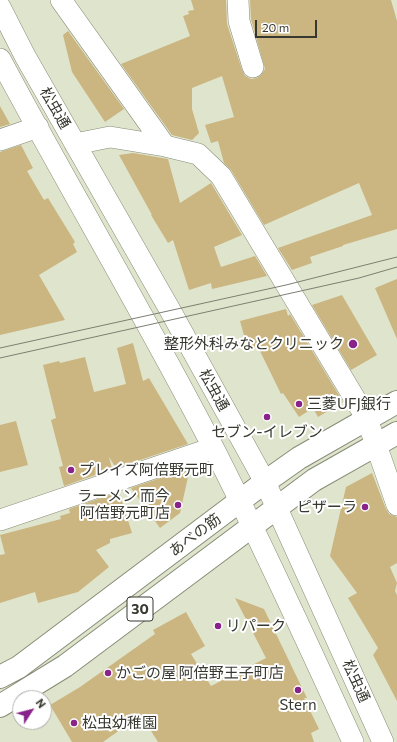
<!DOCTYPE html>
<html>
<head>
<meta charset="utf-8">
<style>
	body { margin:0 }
	#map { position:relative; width:397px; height:742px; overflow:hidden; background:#dfe5cd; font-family:Commissioner,sans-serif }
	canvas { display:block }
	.north { position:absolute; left:12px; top:690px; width:40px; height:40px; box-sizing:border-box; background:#fff; border:1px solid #afb0ac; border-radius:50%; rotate:54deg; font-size:11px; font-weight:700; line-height:16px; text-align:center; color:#373930 }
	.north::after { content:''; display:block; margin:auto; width:14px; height:18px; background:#88238a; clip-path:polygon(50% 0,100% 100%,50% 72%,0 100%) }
	.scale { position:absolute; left:255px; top:20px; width:62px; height:18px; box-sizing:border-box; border:2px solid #373930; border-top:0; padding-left:5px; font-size:12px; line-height:14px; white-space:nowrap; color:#373930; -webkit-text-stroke:3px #fff; paint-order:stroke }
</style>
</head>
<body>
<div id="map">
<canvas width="397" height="742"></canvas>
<div class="north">N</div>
<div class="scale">20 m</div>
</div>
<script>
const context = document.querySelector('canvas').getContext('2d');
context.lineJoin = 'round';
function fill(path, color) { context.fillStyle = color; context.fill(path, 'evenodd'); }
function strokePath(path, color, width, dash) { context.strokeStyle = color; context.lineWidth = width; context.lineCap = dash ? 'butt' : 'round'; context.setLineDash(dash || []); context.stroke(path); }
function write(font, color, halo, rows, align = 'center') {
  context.font = font + ' Commissioner,"Noto Sans JP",sans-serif'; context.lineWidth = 4; context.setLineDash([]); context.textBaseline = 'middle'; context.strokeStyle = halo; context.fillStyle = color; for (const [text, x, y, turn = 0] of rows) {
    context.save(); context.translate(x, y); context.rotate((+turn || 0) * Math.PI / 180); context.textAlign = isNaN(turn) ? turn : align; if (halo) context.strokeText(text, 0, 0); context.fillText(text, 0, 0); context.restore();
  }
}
fill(new Path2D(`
	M 191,0 L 226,0 L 227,24 L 242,70 L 245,76 L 251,79 L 257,78 L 261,75 L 265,69 L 251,19 L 250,0 L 391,0 L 397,21 L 397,229 L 343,245 L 343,246 L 310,257 L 312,263 L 292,270 L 278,248 L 372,215 L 359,183 L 264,225 L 231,170 L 224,163 L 218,141 L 211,143 L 205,125 L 234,117 L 222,76 L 192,88 L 192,109 L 199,133 L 192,140 L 172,135 L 121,64 L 190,36 L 183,16 L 189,14 L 188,11 L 194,10 Z
	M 68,31 L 124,109 L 105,122 L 72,72 L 63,35 Z
	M 0,106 L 10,124 L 0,127 Z
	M 21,145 L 33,168 L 27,171 L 44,200 L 48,198 L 75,242 L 73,244 L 77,252 L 39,275 L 65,320 L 0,335 L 0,152 Z
	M 133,153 L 168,159 L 180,203 L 211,183 L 242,235 L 214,247 L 221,267 L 255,256 L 267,276 L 212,289 L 211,283 L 189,290 L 173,240 L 168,243 L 151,215 L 152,215 L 119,155 Z
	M 397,279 L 397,339 L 375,288 Z
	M 342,295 L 377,355 L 351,370 L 312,305 Z
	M 286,309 L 288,316 L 290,314 L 343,402 L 318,417 L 313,408 L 299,417 L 283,393 L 281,394 L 258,347 L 248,350 L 240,321 Z
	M 133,343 L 143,381 L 149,378 L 188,444 L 116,468 L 109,457 L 112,469 L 64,486 L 59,467 L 63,466 L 51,420 L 56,418 L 43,365 L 59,361 L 60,363 L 85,357 L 94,392 L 126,384 L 117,348 Z
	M 16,421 L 28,465 L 0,472 L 0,425 Z
	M 190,468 L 180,513 L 160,528 L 131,488 Z
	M 372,473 L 386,509 L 389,514 L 397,517 L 397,563 L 390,567 L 397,583 L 395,591 L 397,595 L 397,701 L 373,655 L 378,648 L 348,598 L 357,593 L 330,556 L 346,487 Z
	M 119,492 L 132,533 L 110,539 L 110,543 L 96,550 L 109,567 L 78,592 L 38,603 L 35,592 L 0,603 L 0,555 L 5,554 L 0,535 L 61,519 L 60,516 L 70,513 L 69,509 Z
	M 235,598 L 264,609 L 307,698 L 304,698 L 319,729 L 311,733 L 314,742 L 158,742 L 141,715 L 103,742 L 72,742 L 50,705 L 80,687 L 155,634 L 153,630 L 186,612 L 205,646 L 191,654 L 211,686 L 266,658 Z`), '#cbb580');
const minor = new Path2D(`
	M 61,0 L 165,146 L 198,154 L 221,176 L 367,419 L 397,505
	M 238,0 L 239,21 L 253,67
	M 0,7 L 25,56 L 170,310 L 265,482 L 383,742
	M 0,59 C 70,190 146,317 214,449 C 263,545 308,644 353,742
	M 0,140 L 38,127
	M 75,144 L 110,137 L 165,146
	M 0,520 L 213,448`);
const major = new Path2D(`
	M 0,677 L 19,667 L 265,482 L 299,458 L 397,402
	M 0,706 L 65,666 L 314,480 L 397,433`);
strokePath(minor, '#878c76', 22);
strokePath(major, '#878c76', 24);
strokePath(minor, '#fff', 21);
strokePath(major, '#fff', 22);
strokePath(new Path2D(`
	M 0,348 L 286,285 L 397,257
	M 0,358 L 359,278 L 397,267`), '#7b7f70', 1);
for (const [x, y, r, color] of [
	[353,344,5,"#88238a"],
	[299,404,4,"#88238a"],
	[267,417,4,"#88238a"],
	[71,470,4,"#88238a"],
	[178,505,4,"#88238a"],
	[365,507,4,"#88238a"],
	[218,626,4,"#88238a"],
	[108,673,4,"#88238a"],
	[298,690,4,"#88238a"],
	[74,723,4,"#88238a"]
]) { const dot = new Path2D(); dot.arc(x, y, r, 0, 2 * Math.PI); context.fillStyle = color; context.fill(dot); strokePath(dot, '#fff', 1.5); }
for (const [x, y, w] of [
	[140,609,26]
]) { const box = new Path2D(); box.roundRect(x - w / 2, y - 12, w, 24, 3); context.fillStyle = '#fff'; context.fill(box); strokePath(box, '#373930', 1); }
write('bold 14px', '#373930', null, [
	["30",140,609]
]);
write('15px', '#373930', '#fff', [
	["松虫通",55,108,60],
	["松虫通",214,390,61],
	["あべの筋",195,535,-37],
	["松虫通",356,681,66]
]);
write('15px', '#373930', '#fff', [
	["整形外科みなとクリニック",344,344,"right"],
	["三菱UFJ銀行",307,404],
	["セブン-イレブン",267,432,"center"],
	["プレイズ阿倍野元町",79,470],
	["ラーメン 而今",170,496,"right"],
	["阿倍野元町店",170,513,"right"],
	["ピザーラ",357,507,"right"],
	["リパーク",226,626],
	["かごの屋 阿倍野王子町店",116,673],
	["Stern",298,705,"center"],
	["松虫幼稚園",82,723]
], 'left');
</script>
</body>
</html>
